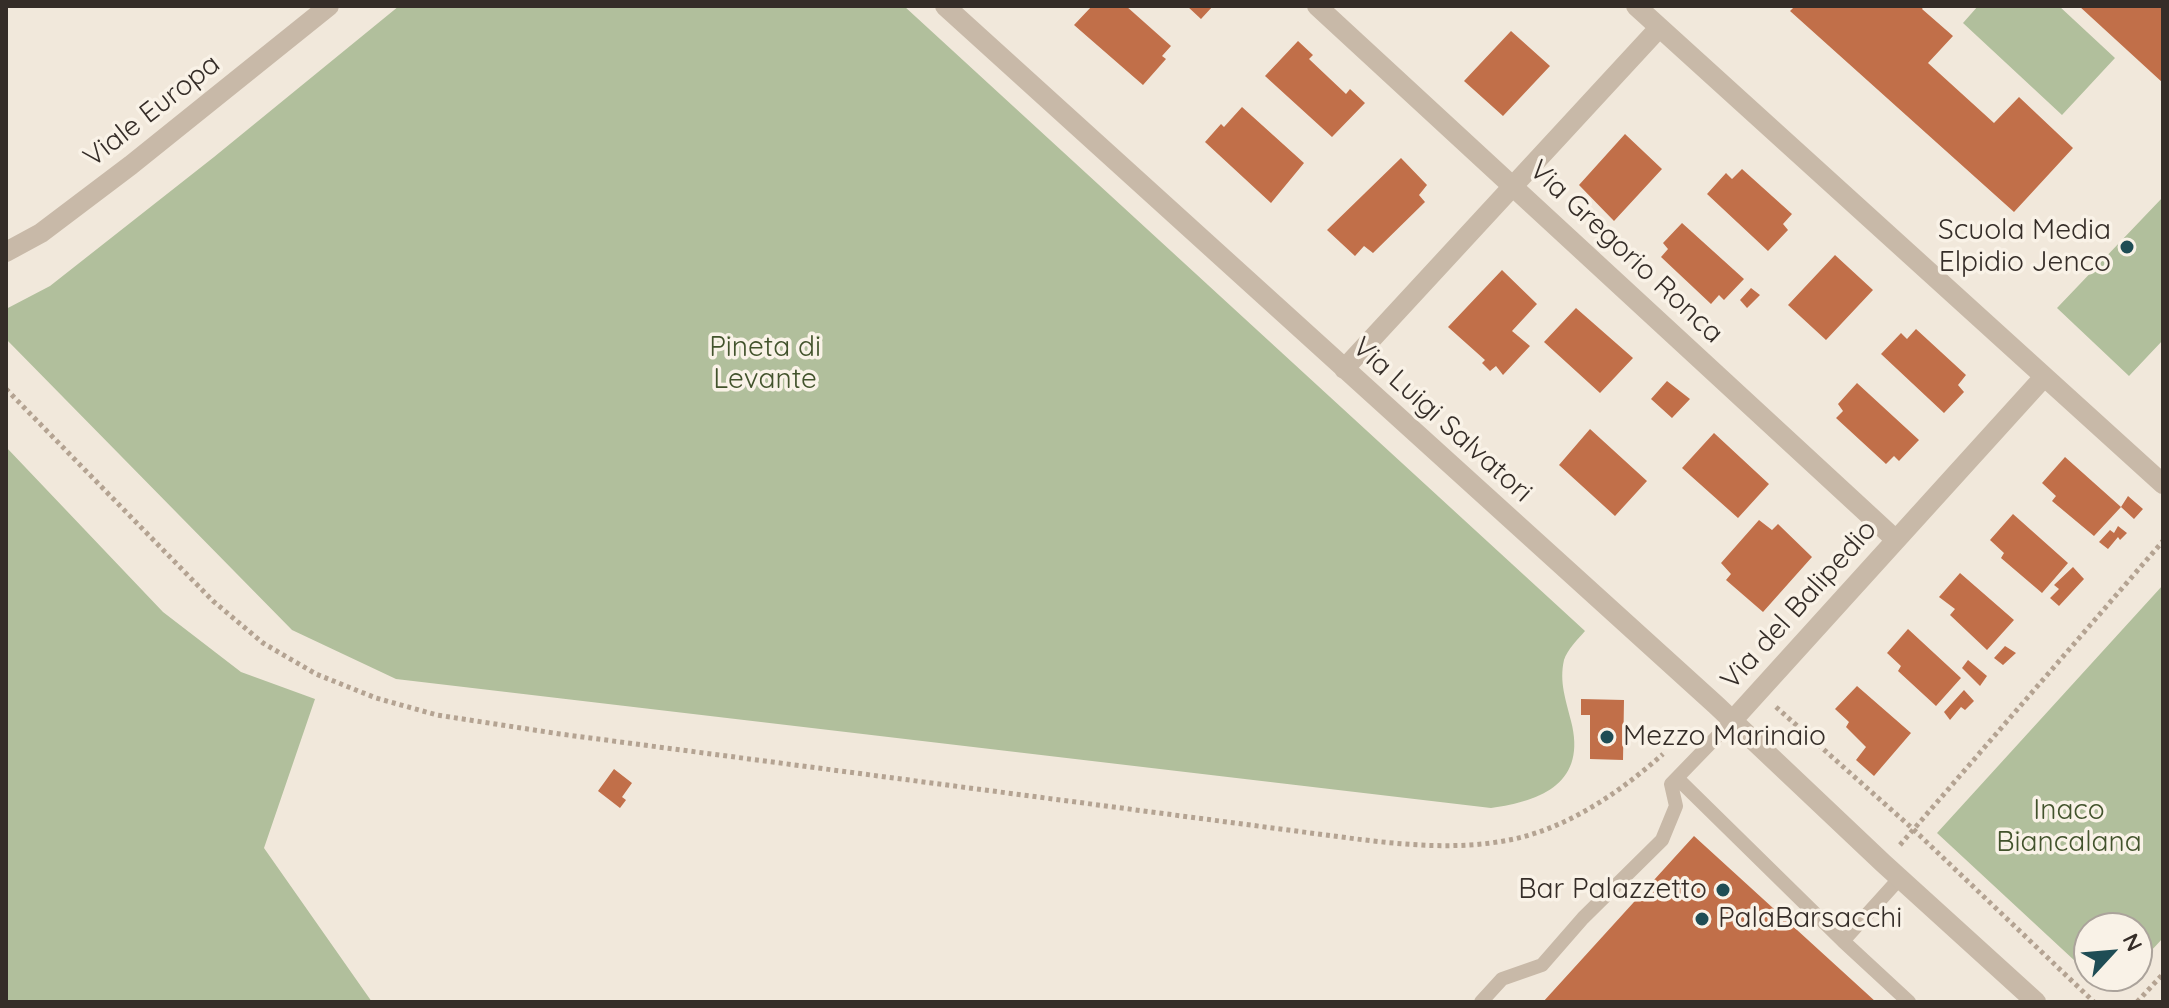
<!DOCTYPE html>
<html>
<head>
<meta charset="utf-8">
<style>
	body { margin:0 }
	#map { position:relative; width:2169px; height:1008px; overflow:hidden; background:#f1e8db; font-family:Quicksand,sans-serif }
	canvas { display:block }
	.frame { position:absolute; inset:0; border:8px solid #352d28; pointer-events:none }
	.north { position:absolute; left:2073px; top:912px; width:80px; height:80px; box-sizing:border-box; background:#f9f2e7; border:2px solid #aba39b; border-radius:50%; rotate:64deg; font-size:22px; font-weight:700; line-height:32px; text-align:center; color:#352d28 }
	.north::after { content:''; display:block; margin:auto; width:28px; height:36px; background:#1f4d55; clip-path:polygon(50% 0,100% 100%,50% 72%,0 100%) }
</style>
</head>
<body>
<div id="map">
<canvas width="2169" height="1008"></canvas>
<div class="frame"></div>
<div class="north">N</div>
</div>
<script>
const context = document.querySelector('canvas').getContext('2d');
context.lineJoin = 'round';
function fill(path, color) { context.fillStyle = color; context.fill(path, 'evenodd'); }
function strokePath(path, color, width, dash) { context.strokeStyle = color; context.lineWidth = width; context.lineCap = dash ? 'butt' : 'round'; context.setLineDash(dash || []); context.stroke(path); }
function write(font, color, halo, rows, align = 'center') {
  context.font = font + ' Quicksand,sans-serif'; context.lineWidth = 7; context.setLineDash([]); context.textBaseline = 'middle'; context.strokeStyle = halo; context.fillStyle = color; for (const [text, x, y, turn = 0] of rows) {
    context.save(); context.translate(x, y); context.rotate((+turn || 0) * Math.PI / 180); context.textAlign = isNaN(turn) ? turn : align; if (halo) context.strokeText(text, 0, 0); context.fillText(text, 0, 0); context.restore();
  }
}
fill(new Path2D(`
	M 399,6 L 904,6 L 1585,631 C 1578,639 1567,650 1564,660 C 1559,682 1566,700 1571,721 C 1587,782 1543,801 1491,808 L 396,679 L 292,630 L 6,339 L 6,309 L 50,286 L 214,157 Z
	M 1978,6 L 2059,6 L 2115,58 L 2062,115 L 1963,23 Z
	M 2163,197 L 2163,340 L 2129,376 L 2057,308 Z
	M 6,447 L 163,612 L 241,672 L 315,699 L 264,848 L 372,1002 L 6,1002 Z
	M 2163,585 L 2163,938 L 2137,966 L 2137,928 L 2089,928 L 2089,974 L 1937,833 Z`), '#b1bf9c');
fill(new Path2D(`
	M 1092,6 L 1126,6 L 1171,46 L 1162,56 L 1166,59 L 1143,85 L 1074,25 Z
	M 1187,6 L 1213,6 L 1201,19 Z
	M 1795,6 L 1924,6 L 1922,9 L 1953,36 L 1928,63 L 1994,123 L 2019,97 L 2073,148 L 2014,212 L 1790,11 Z
	M 2079,6 L 2163,6 L 2163,83 Z
	M 1511,31 L 1550,66 L 1503,116 L 1464,81 Z
	M 1298,41 L 1313,55 L 1309,59 L 1346,94 L 1350,89 L 1365,103 L 1332,137 L 1265,76 Z
	M 1242,107 L 1304,163 L 1271,203 L 1205,142 L 1221,124 L 1224,127 Z
	M 1625,134 L 1662,169 L 1614,221 L 1579,185 Z
	M 1401,158 L 1427,185 L 1419,195 L 1425,202 L 1373,253 L 1364,246 L 1355,256 L 1327,230 Z
	M 1742,169 L 1792,214 L 1783,224 L 1788,230 L 1768,251 L 1707,194 L 1726,173 L 1732,179 Z
	M 1682,223 L 1744,279 L 1724,300 L 1719,295 L 1711,304 L 1661,257 L 1668,249 L 1663,243 Z
	M 1835,255 L 1873,290 L 1826,340 L 1788,305 Z
	M 1502,270 L 1537,304 L 1512,331 L 1530,346 L 1503,375 L 1496,366 L 1490,371 L 1482,363 L 1485,360 L 1448,327 Z
	M 1751,288 L 1760,295 L 1747,308 L 1740,300 Z
	M 1576,308 L 1633,358 L 1600,393 L 1544,342 Z
	M 1916,329 L 1966,375 L 1958,385 L 1964,392 L 1944,413 L 1881,354 L 1901,333 L 1907,339 Z
	M 1667,381 L 1690,399 L 1672,418 L 1651,399 Z
	M 1857,383 L 1919,440 L 1899,461 L 1894,456 L 1886,464 L 1836,418 L 1843,411 L 1838,404 Z
	M 1590,429 L 1647,481 L 1615,516 L 1559,465 Z
	M 1714,433 L 1769,484 L 1738,518 L 1682,468 Z
	M 2065,457 L 2121,507 L 2094,536 L 2052,501 L 2056,496 L 2042,483 Z
	M 2128,496 L 2143,509 L 2134,519 L 2121,507 Z
	M 2013,514 L 2068,563 L 2042,593 L 2001,558 L 2004,553 L 1990,540 Z
	M 1759,520 L 1772,530 L 1778,524 L 1812,557 L 1763,612 L 1726,580 L 1731,574 L 1721,563 Z
	M 2118,526 L 2127,533 L 2120,540 L 2118,537 L 2108,549 L 2099,542 L 2110,530 L 2114,533 Z
	M 2073,567 L 2084,579 L 2059,606 L 2050,598 L 2059,589 L 2054,585 Z
	M 1960,573 L 2014,620 L 1987,650 L 1950,615 L 1955,609 L 1939,597 Z
	M 1908,629 L 1961,678 L 1936,706 L 1898,671 L 1901,666 L 1887,653 Z
	M 2005,646 L 2016,653 L 2003,665 L 1994,658 Z
	M 1968,660 L 1987,676 L 1980,686 L 1962,668 Z
	M 1857,686 L 1911,733 L 1874,776 L 1856,760 L 1866,747 L 1846,727 L 1849,722 L 1835,709 Z
	M 1964,690 L 1974,701 L 1965,710 L 1961,707 L 1950,720 L 1944,712 Z
	M 1581,699 L 1624,700 L 1623,760 L 1590,759 L 1590,715 L 1581,715 Z
	M 614,769 L 632,783 L 622,797 L 626,800 L 620,808 L 598,791 Z
	M 1694,836 L 1876,1002 L 1543,1002 Z`), '#c16f49');
strokePath(new Path2D(`
	M 6,389 L 213,601 L 263,643 L 316,674 L 376,698 L 437,715 L 560,734 L 1326,835 C 1394,844 1472,855 1539,832 C 1585,816 1627,786 1663,754
	M 1776,707 L 1913,829 L 2094,1002
	M 1900,845 L 2163,541
	M 2137,1002 L 2163,974`), '#b4a392', 5, [4, 4]);
strokePath(new Path2D(`
	M 1677,778 L 1843,941 L 1909,1002
	M 1843,941 L 1900,878
	M 1481,1002 L 1502,979 L 1542,965 L 1583,918 L 1662,840 L 1676,806 L 1671,784 L 1732,721`), '#c8b9a8', 14);
strokePath(new Path2D(`
	M 945,6 L 1716,705 L 1883,863 L 2036,1002
	M 1317,6 L 1896,540
	M 1636,6 L 2163,484
	M 6,252 L 41,233 L 131,165 L 329,6
	M 1344,369 L 1659,28
	M 1732,721 L 2044,377`), '#c8b9a8', 20);
for (const [x, y, r, color] of [
	[2127,247,8,"#1f4d55"],
	[1607,737,8,"#1f4d55"],
	[1723,890,8,"#1f4d55"],
	[1702,919,8,"#1f4d55"]
]) { const dot = new Path2D(); dot.arc(x, y, r, 0, 2 * Math.PI); context.fillStyle = color; context.fill(dot); strokePath(dot, '#f9f2e7', 3); }
write('28px', '#352d28', '#f9f2e7', [
	["Viale Europa",152,111,-38],
	["Via Gregorio Ronca",1626,252,43],
	["Via Luigi Salvatori",1442,420,42],
	["Via del Balipedio",1799,605,-48]
]);
write('28px', '#352d28', '#f9f2e7', [
	["Scuola Media",2111,231],
	["Elpidio Jenco",2111,263],
	["Mezzo Marinaio",1623,737,"left"],
	["Bar Palazzetto",1707,890],
	["PalaBarsacchi",1718,919,"left"]
], 'right');
write('28px', '#42532c', '#f9f2e7', [
	["Pineta di",765,348],
	["Levante",765,380],
	["Inaco",2069,811],
	["Biancalana",2069,843]
]);
</script>
</body>
</html>
